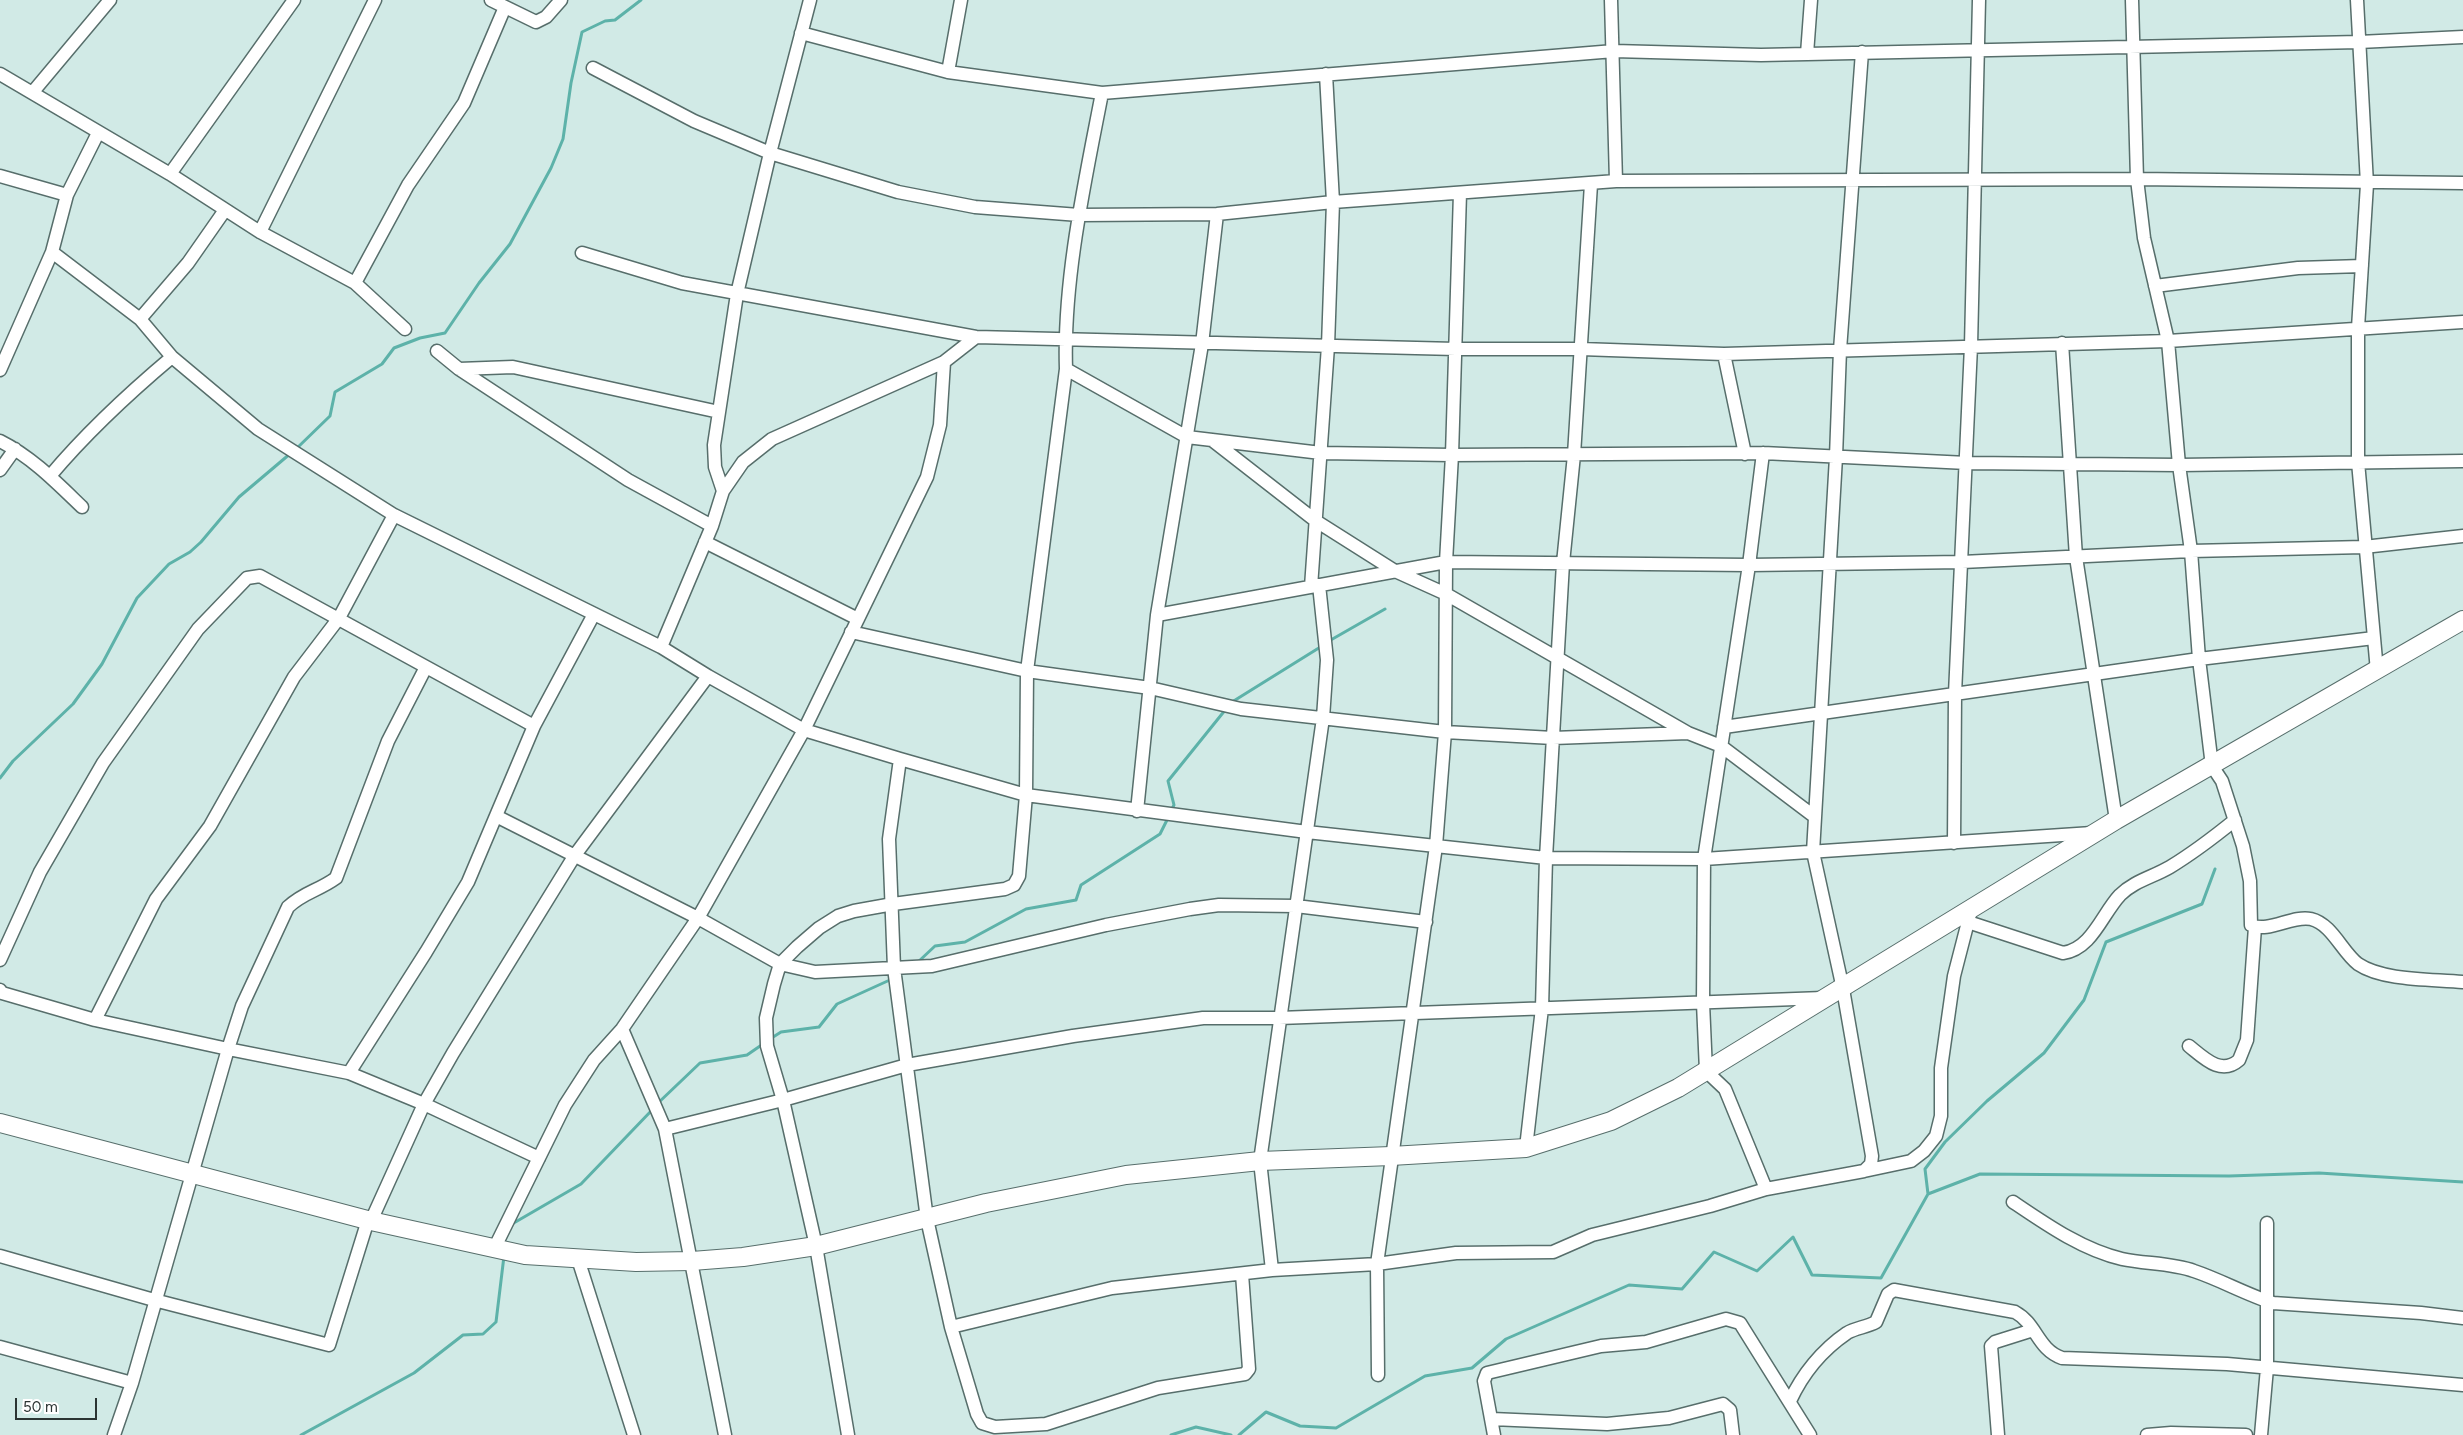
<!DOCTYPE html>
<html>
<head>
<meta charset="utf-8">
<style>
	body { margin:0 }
	#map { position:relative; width:2463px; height:1435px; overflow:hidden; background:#d1eae6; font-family:Figtree,sans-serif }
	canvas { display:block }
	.scale { position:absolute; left:15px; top:1398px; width:82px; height:22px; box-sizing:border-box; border:2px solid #2b3433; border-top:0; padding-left:6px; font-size:15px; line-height:18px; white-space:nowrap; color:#2b3433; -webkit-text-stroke:4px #fff; paint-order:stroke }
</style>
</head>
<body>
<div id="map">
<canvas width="2463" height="1435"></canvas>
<div class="scale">50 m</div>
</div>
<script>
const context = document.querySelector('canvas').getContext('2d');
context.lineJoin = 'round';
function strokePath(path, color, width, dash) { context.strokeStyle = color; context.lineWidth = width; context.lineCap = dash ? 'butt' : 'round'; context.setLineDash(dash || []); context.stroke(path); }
strokePath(new Path2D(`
	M 296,449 L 330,416 L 335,392 L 382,364 L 394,348 L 420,338 L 445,333 L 479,283 L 510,244 L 551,168 L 563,139 L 571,83 L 582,32 L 605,21 L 615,20 L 641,0
	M 201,542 L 239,497 L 291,453
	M 1329,641 L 1385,609
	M 1232,702 L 1322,646
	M 0,778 L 13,761 L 73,704 L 102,664 L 137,598 L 169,564 L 190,552 L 201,542
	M 1171,811 L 1174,805 L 1168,781 L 1226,709
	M 918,962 L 935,946 L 965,942 L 1026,909 L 1076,900 L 1081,885 L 1160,834 L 1169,816
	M 770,1039 L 781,1032 L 819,1027 L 837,1004 L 892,979
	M 657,1104 L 700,1063 L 747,1055 L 763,1044
	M 1928,1194 L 1925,1169 L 1945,1142 L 1987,1101 L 2044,1053 L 2084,1000 L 2106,942 L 2202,904 L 2215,869
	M 512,1224 L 581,1184 L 653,1109
	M 301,1435 L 414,1373 L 463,1335 L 483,1334 L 496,1322 L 504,1256
	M 1171,1435 L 1196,1427 L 1231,1435
	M 1239,1435 L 1266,1412 L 1300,1426 L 1336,1428 L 1425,1376 L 1472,1368 L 1506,1339 L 1629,1285 L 1682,1289 L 1714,1252 L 1757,1271 L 1793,1237 L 1812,1275 L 1881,1278 L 1928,1194 L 1980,1174 L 2229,1176 L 2319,1173 L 2463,1182`), '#5db2a9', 3);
const street = new Path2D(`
	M 491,0 L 536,22 L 546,17 L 561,0
	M 1611,0 L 1616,181
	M 2132,0 L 2137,179 L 2144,238 L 2168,341 L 2179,465 L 2191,551 L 2199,659 L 2212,766 L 2222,781 L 2243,846 L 2250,881 L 2251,925 C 2269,933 2292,915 2311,919 C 2332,924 2342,952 2358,964 C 2383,981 2432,979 2463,982
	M 2357,0 L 2367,184 L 2358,328 L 2358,462 L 2377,671
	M 801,33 L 948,72 L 1102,93 L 1614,51 L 1761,55 L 2359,42 L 2463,37
	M 1807,54 L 1811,0
	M 593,68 L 694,121 L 770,153 L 898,192 L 975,207 L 1079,215 L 1217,214 L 1333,202 L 1616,181 L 2137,179 L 2463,183
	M 948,72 L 961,0
	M 0,74 L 170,174 L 260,232 L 355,283 L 405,329
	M 32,93 L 110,0
	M 170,174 L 294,0
	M 0,176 L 67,195
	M 260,232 L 375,0
	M 52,252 L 140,319 L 172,357 L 258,429 L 394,515 L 661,647 L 708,676 L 804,730 L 900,759 L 1026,795 L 1307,832 L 1546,858 L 1704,859 L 2092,833
	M 582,253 L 682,283 L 976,337 L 1456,349 L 1581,349 L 1724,354 L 2168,341 L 2463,322
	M 355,283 L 408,185 L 464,103 L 505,7
	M 2155,286 L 2298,268 L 2362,266
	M 140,319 L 188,263 L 225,210
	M 2062,343 L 2076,557 L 2116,820
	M 437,351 L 459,369 L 628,480 L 712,526
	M 1724,354 L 1745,454
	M 459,369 L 513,367 L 719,412
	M 1066,369 L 1187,437 L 1321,453 L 1452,455 L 1763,453 L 1967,463 L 2179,465 L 2463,461
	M 0,370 L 52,252 L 67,195 L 98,133
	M 1212,440 L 1316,521 L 1395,571 L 1446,594 L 1688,733 L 1721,746 L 1815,817
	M 0,441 C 32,457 57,483 82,507
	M 1763,453 L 1749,565 L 1704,859 L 1703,1003 L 1706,1071 L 1725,1089 L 1766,1189
	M 0,470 L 15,449
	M 50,476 C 87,432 128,394 172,357
	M 723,491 L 715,467 L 714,445 L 737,294 L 770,153 L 810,0
	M 705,542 L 858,619
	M 1311,587 L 1328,346 L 1333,202 L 1326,74
	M 1157,615 L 1446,562 L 1749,565 L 1962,562 L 2191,551 L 2364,547 L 2463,536
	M 851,632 L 1027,671 L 1150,688 L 1241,709 L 1445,732 L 1553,738 L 1688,733
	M 661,647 L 712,526 L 723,491 L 743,462 L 772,439 L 944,362 L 976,337
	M 1724,727 L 2199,659 L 2374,638
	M 900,759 L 889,839 L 894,968 L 927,1219 L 951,1327 L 977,1414 L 982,1423 L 995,1427 L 1046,1424 L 1158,1388 L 1245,1374 L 1249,1369 L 1242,1274
	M 1137,811 L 1157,615 L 1202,344 L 1217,214
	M 496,816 L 698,918 L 780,964 L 815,972 L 932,966 L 1106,925 L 1190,909 L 1219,905 L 1296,906 L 1426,922
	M 1954,843 L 1955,694 L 1971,346 L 1979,0
	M 1968,922 L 2063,953 C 2092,949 2102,914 2120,895 C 2134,881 2153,877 2170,867 C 2193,853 2214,837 2235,820
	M 0,960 L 40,872 L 103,763 L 198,629 L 247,578 L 260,576 L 534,726
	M 0,990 L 2,993 L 95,1020 L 228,1049 L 349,1073 L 424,1104 L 539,1158
	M 95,1020 L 156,899 L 210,826 L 294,677 L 339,618 L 394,515
	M 622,1029 L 665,1129 L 725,1435
	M 2189,1046 C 2204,1058 2221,1076 2239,1060 L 2247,1040 L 2255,927
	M 349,1073 L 426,952 L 468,882 L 534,726 L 594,614
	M 665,1129 L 783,1100 L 907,1065 L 1073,1036 L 1203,1018 L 1279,1018 L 1823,998
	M 1526,1148 L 1542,1008 L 1546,858 L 1563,563 L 1574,455 L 1591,184
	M 1864,1171 L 1911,1161 L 1924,1151 L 1936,1136 L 1941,1116 L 1941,1068 L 1954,976 L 1970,914
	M 2013,1202 C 2047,1225 2083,1250 2122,1259 C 2146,1264 2172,1263 2194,1271 C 2221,1280 2245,1294 2273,1303 L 2421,1313 L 2463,1318
	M 371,1221 L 424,1104 L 453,1053 L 575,855 L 708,676
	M 494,1249 L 565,1105 L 594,1060 L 622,1029 L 698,918 L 804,730 L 927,477 L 940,425 L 944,362
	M 0,1256 L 154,1300 L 329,1345 L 368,1220
	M 578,1259 L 634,1435
	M 1272,1270 L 1260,1161 L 1323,718 L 1327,660 L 1319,585
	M 951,1327 L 1112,1288 L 1272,1270 L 1377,1264 L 1436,846 L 1445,732 L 1446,562 L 1452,455 L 1460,193
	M 0,1347 L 132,1383
	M 1378,1375 L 1377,1264 L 1456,1253 L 1553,1252 L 1592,1235 L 1710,1206 L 1766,1189 L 1864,1171 L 1871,1164 L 1872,1156 L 1843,989 L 1813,852 L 1836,457 L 1840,350 L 1862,52
	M 1790,1401 C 1802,1375 1822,1350 1847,1333 C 1855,1328 1867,1327 1876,1322 L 1888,1294 L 1894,1290 L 2015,1312 C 2037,1324 2037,1349 2062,1358 L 2227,1364 L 2463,1385
	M 1492,1419 L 1607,1424 L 1669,1418 L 1723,1404 L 1730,1410 L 1733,1435
	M 114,1435 L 132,1383 L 228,1049 L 242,1006 L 288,907 C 304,892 318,891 336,878 L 388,741 L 426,667
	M 848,1435 L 816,1246 L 783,1100 L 767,1046 L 766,1018 L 774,984 L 780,964 L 797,947 L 819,928 L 838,916 L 854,911 L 893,904 L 1005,889 L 1014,885 L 1019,876 L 1026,795 L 1027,671 L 1066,369 C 1063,280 1085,181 1102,93
	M 1494,1435 L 1484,1381 L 1487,1373 L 1601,1346 L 1646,1342 L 1726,1319 L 1740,1323 L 1810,1435
	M 1998,1435 L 1991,1346 L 1995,1342 L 2033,1330
	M 2147,1435 L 2171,1433 L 2246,1435
	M 2261,1435 L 2267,1368 L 2267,1223`);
const secondary = new Path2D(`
	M 0,1123 L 371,1221 L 525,1255 L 636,1262 L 692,1261 L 743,1257 L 816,1246 L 986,1203 L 1126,1175 L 1260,1161 L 1391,1156 L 1526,1148 L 1611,1121 L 1678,1088 L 2116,820 L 2463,620`);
strokePath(street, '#576e6b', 15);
strokePath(secondary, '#576e6b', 20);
strokePath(street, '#fff', 12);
strokePath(secondary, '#fff', 18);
</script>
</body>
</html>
